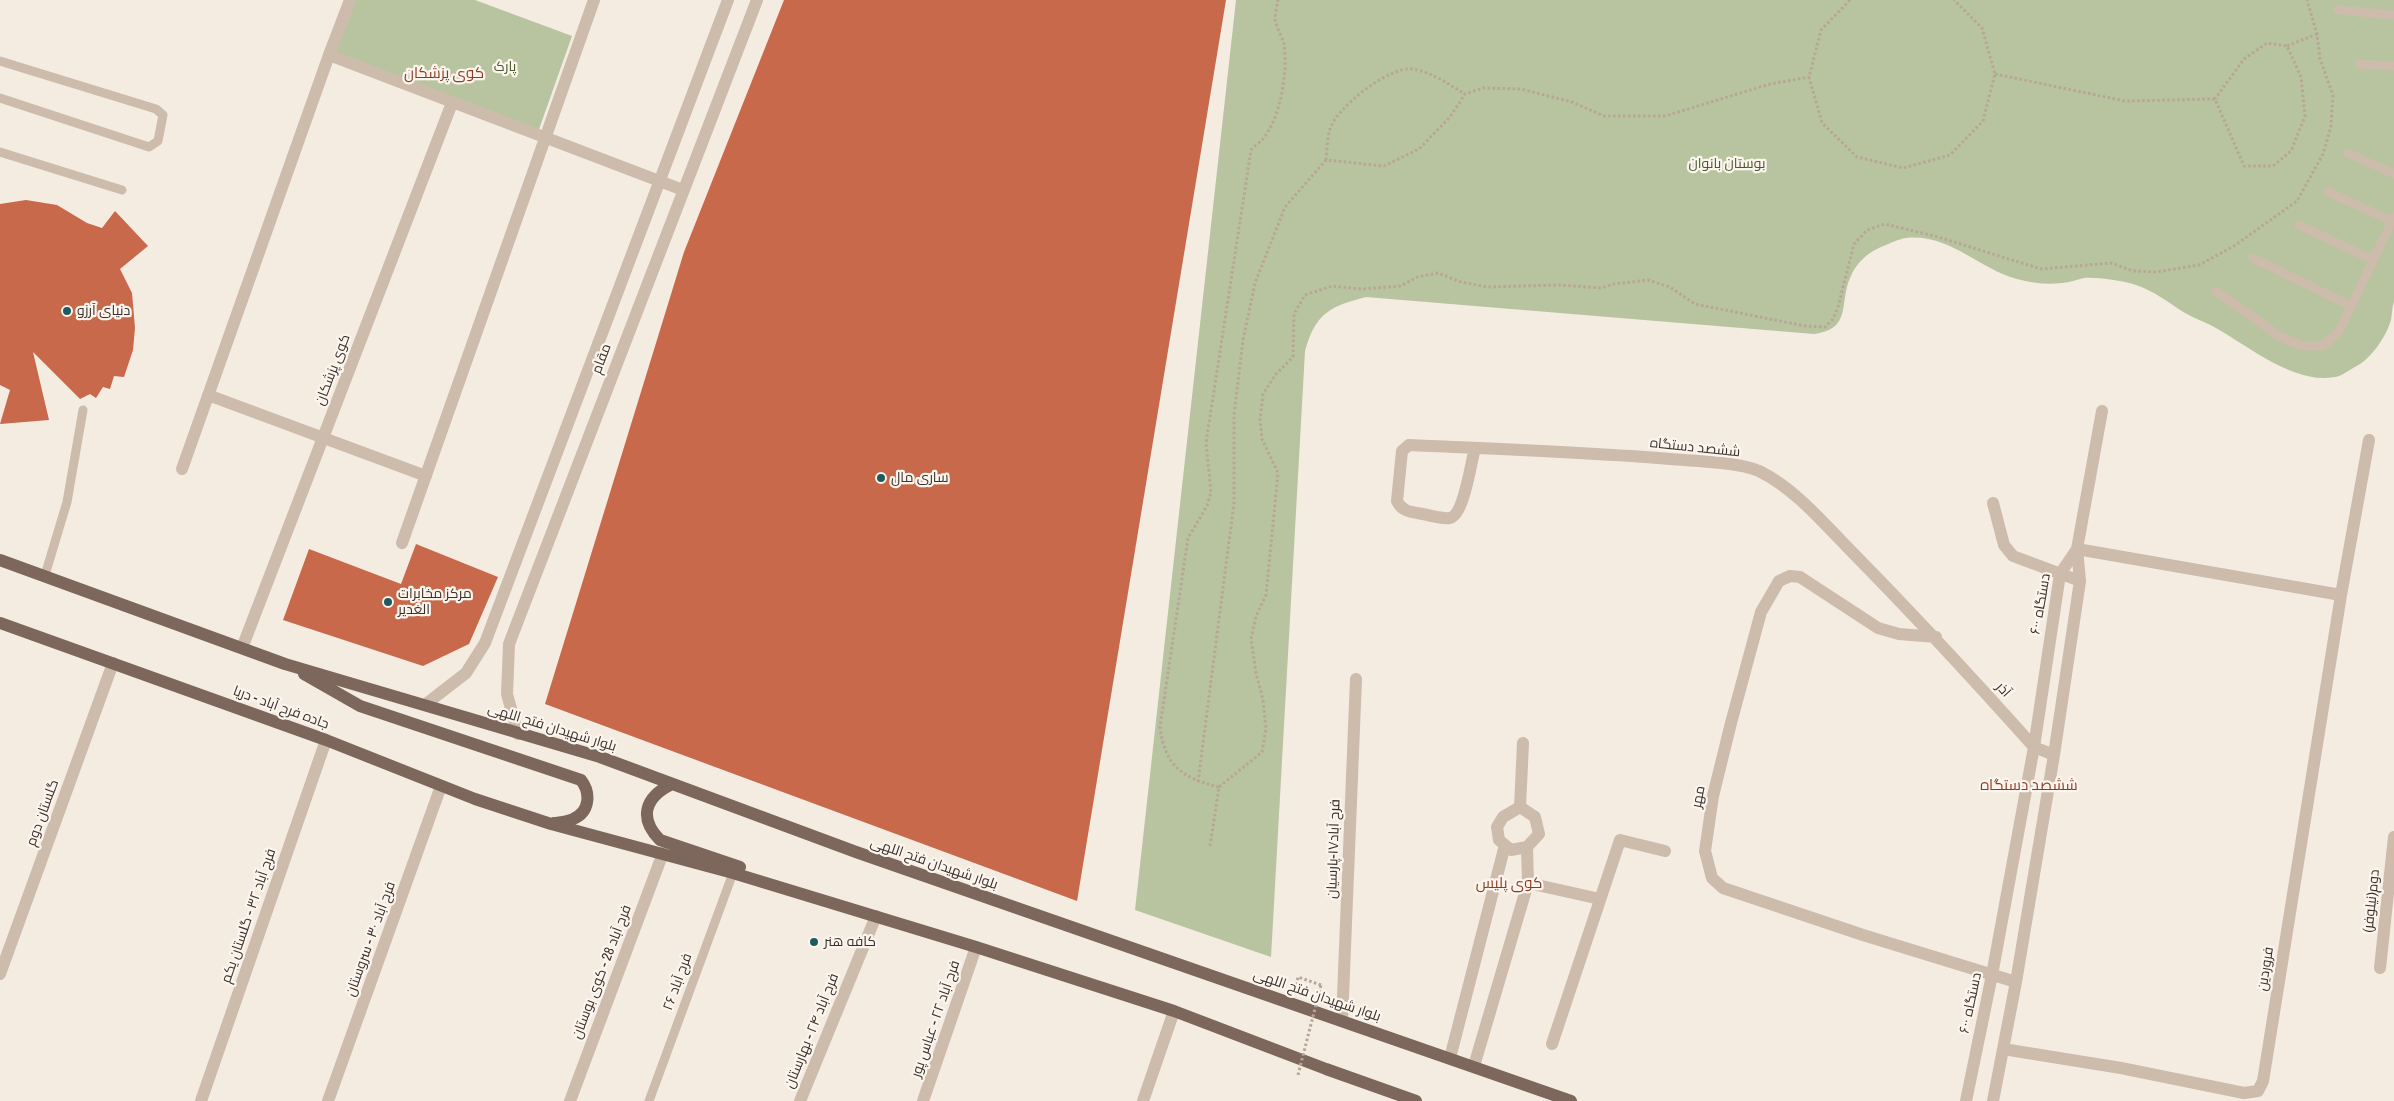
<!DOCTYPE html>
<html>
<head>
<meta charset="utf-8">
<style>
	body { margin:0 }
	canvas { display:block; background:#f4ebe1 }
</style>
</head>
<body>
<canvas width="2394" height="1101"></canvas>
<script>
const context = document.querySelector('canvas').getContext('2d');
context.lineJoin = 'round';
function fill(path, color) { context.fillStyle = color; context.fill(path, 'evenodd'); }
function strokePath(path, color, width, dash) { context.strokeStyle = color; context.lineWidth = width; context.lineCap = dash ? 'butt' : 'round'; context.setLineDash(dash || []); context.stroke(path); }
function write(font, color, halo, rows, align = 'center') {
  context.font = font + ' "Archivo Narrow",Cairo,sans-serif'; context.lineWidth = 4.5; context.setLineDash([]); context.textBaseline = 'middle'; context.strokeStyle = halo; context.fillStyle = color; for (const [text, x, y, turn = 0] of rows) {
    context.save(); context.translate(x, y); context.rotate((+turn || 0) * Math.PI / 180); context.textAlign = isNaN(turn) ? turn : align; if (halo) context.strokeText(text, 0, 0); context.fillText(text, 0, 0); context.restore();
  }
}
fill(new Path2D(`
	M 350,0 L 475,0 L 572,36 L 537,135 L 329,55 Z
	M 1236,0 L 2394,0 L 2394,301 C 2392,308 2392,314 2391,320 C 2386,337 2371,359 2355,367 C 2349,370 2342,376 2335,377 C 2295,385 2248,346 2216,328 C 2206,322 2195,319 2185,313 C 2169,303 2154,291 2136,285 C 2124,281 2097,277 2084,278 C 2079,279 2074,281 2069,282 C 2052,285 2035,284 2017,279 C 1979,269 1949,233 1906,238 C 1898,239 1889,244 1881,247 C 1867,253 1856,263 1850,278 C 1839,304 1852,329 1814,334 L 1366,297 C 1330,306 1315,314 1305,351 L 1271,957 L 1135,910 Z`), '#b8c4a0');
fill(new Path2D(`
	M 784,0 L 1226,0 L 1077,901 L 545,704 L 684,252 Z
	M 26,200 L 57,205 L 87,223 L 102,228 L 115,211 L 148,246 L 120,269 L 132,293 L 135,328 L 133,350 L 124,377 L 114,376 L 110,389 L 103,387 L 96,398 L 90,394 L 80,399 L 33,352 L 49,420 L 0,424 L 10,390 L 0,385 L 0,204 Z
	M 416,544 L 498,577 L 469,644 L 423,666 L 283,620 L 309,549 L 401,584 Z`), '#c8694b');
strokePath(new Path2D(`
	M 1850,0 L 1821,30 L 1809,77 L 1822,123 L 1857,157 L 1903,168 L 1950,155 L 1983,121 L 1995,74 L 1982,28 L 1954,0
	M 2287,46 L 2317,34
	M 1995,74 L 2125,101 L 2215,99 L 2244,166 L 2273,166 L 2291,151 L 2305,116 L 2301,77 L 2287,46 L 2267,43 L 2244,59 L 2215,99
	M 1326,160 C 1327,150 1327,138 1330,129 C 1337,107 1389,66 1412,69 C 1432,72 1448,84 1465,94
	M 1198,782 L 1234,503 L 1234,415 L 1243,340 L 1255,283 L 1285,207 L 1326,160 L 1384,166 L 1419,149 L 1450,117 L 1465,94 L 1483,88 L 1521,89 L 1572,102 L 1604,116 L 1665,116 L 1770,84 L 1809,77
	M 1219,787 C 1182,778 1165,766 1160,727 L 1188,538 L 1207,506 L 1211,492 L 1206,443 L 1251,150 C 1254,146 1259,143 1262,140 C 1281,118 1288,72 1284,44 C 1282,36 1276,27 1275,19 C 1275,13 1277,6 1278,0
	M 1210,846 L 1219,787 L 1262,752 L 1266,729 L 1263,700 L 1256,673 L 1251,639 L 1256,616 L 1266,595 L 1278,473 L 1262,439 L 1260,420 L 1263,394 L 1276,374 L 1293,357 L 1294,314 L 1305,295 L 1332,286 L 1362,289 L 1401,286 L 1417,277 L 1438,273 L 1461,282 L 1487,287 L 1560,285 L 1601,288 L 1614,284 L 1648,280 L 1670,287 L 1695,304 L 1805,326 L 1825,327 L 1833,319 L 1838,307 L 1854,244 L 1867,230 L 1885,224 L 1938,237 L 2041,269 L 2111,263 L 2133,271 L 2156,272 L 2199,265 L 2234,246 L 2297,201 L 2323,154 L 2331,126 L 2333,95 L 2320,59 L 2317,34 L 2307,0
	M 1296,990 L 1298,977 L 1321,985`), '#b9a596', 3, [2.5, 2.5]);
strokePath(new Path2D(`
	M 2338,10 L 2394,15
	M 0,61 L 156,109 L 163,115 L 158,141 L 149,147 L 0,98
	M 2359,64 L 2394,66
	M 0,152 L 122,190
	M 2348,153 L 2394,174
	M 2328,192 L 2392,221
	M 2299,225 L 2373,260
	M 2253,258 L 2351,306
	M 2216,291 L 2279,336 L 2302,346 L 2323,346 L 2339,331 L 2394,217
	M 45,575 L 67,502 L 83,410
	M 649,1101 L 733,873`), '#cdbbac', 9);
strokePath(new Path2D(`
	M 350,0 L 329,55 L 683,190
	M 208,395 L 426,476
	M 1475,448 C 1471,462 1464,515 1450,518 C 1442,519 1431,516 1423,514 C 1412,512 1402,512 1397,501 L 1402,451 L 1409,445 C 1496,449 1583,452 1670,459 C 1693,461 1739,462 1759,471 C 1796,489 1825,525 1853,553 C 1915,616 1975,681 2034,747 L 2054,755
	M 182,469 L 329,55
	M 1993,503 L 2004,545 L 2013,556 L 2080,581
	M 402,543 L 594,0
	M 2077,549 L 2341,595
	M 1936,637 L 1899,634 L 1878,628 L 1800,577 L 1790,576 L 1779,581 L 1761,612 L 1731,723 L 1713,796 L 1705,851 L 1712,878 L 1723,888 L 1863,935 L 2016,982
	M 242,648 L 452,103
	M 426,704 L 466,673 L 485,643 L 728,0
	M 518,734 L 507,694 L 509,644 L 757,0
	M 1520,807 L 1535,817 L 1539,834 L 1527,847 L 1511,850 L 1499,840 L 1497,827 L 1503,817 Z
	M 1520,807 L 1523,743
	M 1528,883 L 1600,899
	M 2380,968 L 2394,837
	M 0,974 L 113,663
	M 1342,1021 L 1356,679
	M 1552,1044 L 1620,840 L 1665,851
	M 2003,1049 L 2121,1068 L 2244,1093 L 2258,1091 L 2263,1081 L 2341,595 L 2369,440
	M 1450,1058 L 1505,845
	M 1474,1066 L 1528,883 L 1527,847
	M 201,1101 L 326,740
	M 328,1101 L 441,786
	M 570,1101 L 663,853
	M 800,1101 L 876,916
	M 923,1101 L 976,947
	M 1143,1101 L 1174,1011
	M 1966,1101 L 1992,975 L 2034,747 L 2060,574 L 2077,549
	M 1993,1101 L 2016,982 L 2054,755 L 2080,581 L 2077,549 L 2102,411`), '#cdbbac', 12);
strokePath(new Path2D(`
	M 0,560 L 285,664 L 600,757 L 856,852 L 1571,1101
	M 0,623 L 326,740 L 475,799 L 551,824 L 733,873 L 976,947 L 1174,1011 L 1326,1069 L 1416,1101
	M 304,674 L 360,706 L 581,780 C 591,793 590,812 573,819 C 567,822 560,822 554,823
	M 672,784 C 645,797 638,818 660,840 L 740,867`), '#7d675c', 12);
strokePath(new Path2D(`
	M 1298,1075 L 1321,985`), '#b9a596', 3, [2.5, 2.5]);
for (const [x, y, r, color] of [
	[67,311,5,"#1f5a5e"],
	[881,478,5,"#1f5a5e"],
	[388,602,5,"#1f5a5e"],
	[814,942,5,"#1f5a5e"]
]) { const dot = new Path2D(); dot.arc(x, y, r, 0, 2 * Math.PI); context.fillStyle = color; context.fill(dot); strokePath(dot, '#fbf5ee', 2); }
write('14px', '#4a5a2e', '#fbf5ee', [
	["پارک",505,67],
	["بوستان بانوان",1727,164]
]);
write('14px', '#3b302b', '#fbf5ee', [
	["دنیای آرزو",77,311],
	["ساری مال",891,478],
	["مرکز مخابرات",398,594],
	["الغدیر",398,610],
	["کافه هنر",824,942]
], 'left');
write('14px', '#3b302b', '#fbf5ee', [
	["مقام",602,359,-69],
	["کوی پزشکان",333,370,-69],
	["ششصد دستگاه",1695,448,6],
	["۶۰۰ دستگاه",2041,604,-80],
	["آذر",2003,690,48],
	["جاده فرح آباد - دریا",281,708,20],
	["بلوار شهیدان فتح اللهی",552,728,17],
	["مهر",1699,797,-79],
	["گلستان دوم",43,813,-70],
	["فرح آباد۱۷-پارسیان",1334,849,-88],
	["بلوار شهیدان فتح اللهی",934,864,19],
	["دوم(نیلوفر)",2372,901,-84],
	["فرح آباد ۳۲ - گلستان یکم",249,916,-71],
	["فرح آباد ۳۰ - سروستان",371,939,-70],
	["فروردین",2266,969,-81],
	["فرح آباد 28 - کوی بوستان",602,972,-69],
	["فرح آباد ۲۶",678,982,-70],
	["بلوار شهیدان فتح اللهی",1317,996,19],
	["۶۰۰ دستگاه",1971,1003,-78],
	["فرح آباد ۲۲ - عباس پور",936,1019,-71],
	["فرح آباد ۲۴ - بهارستان",812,1031,-68]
]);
write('15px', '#8c3b22', '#fbf5ee', [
	["کوی پزشکان",444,74],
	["ششصد دستگاه",2029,786],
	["کوی پلیس",1509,884]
]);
</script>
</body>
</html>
